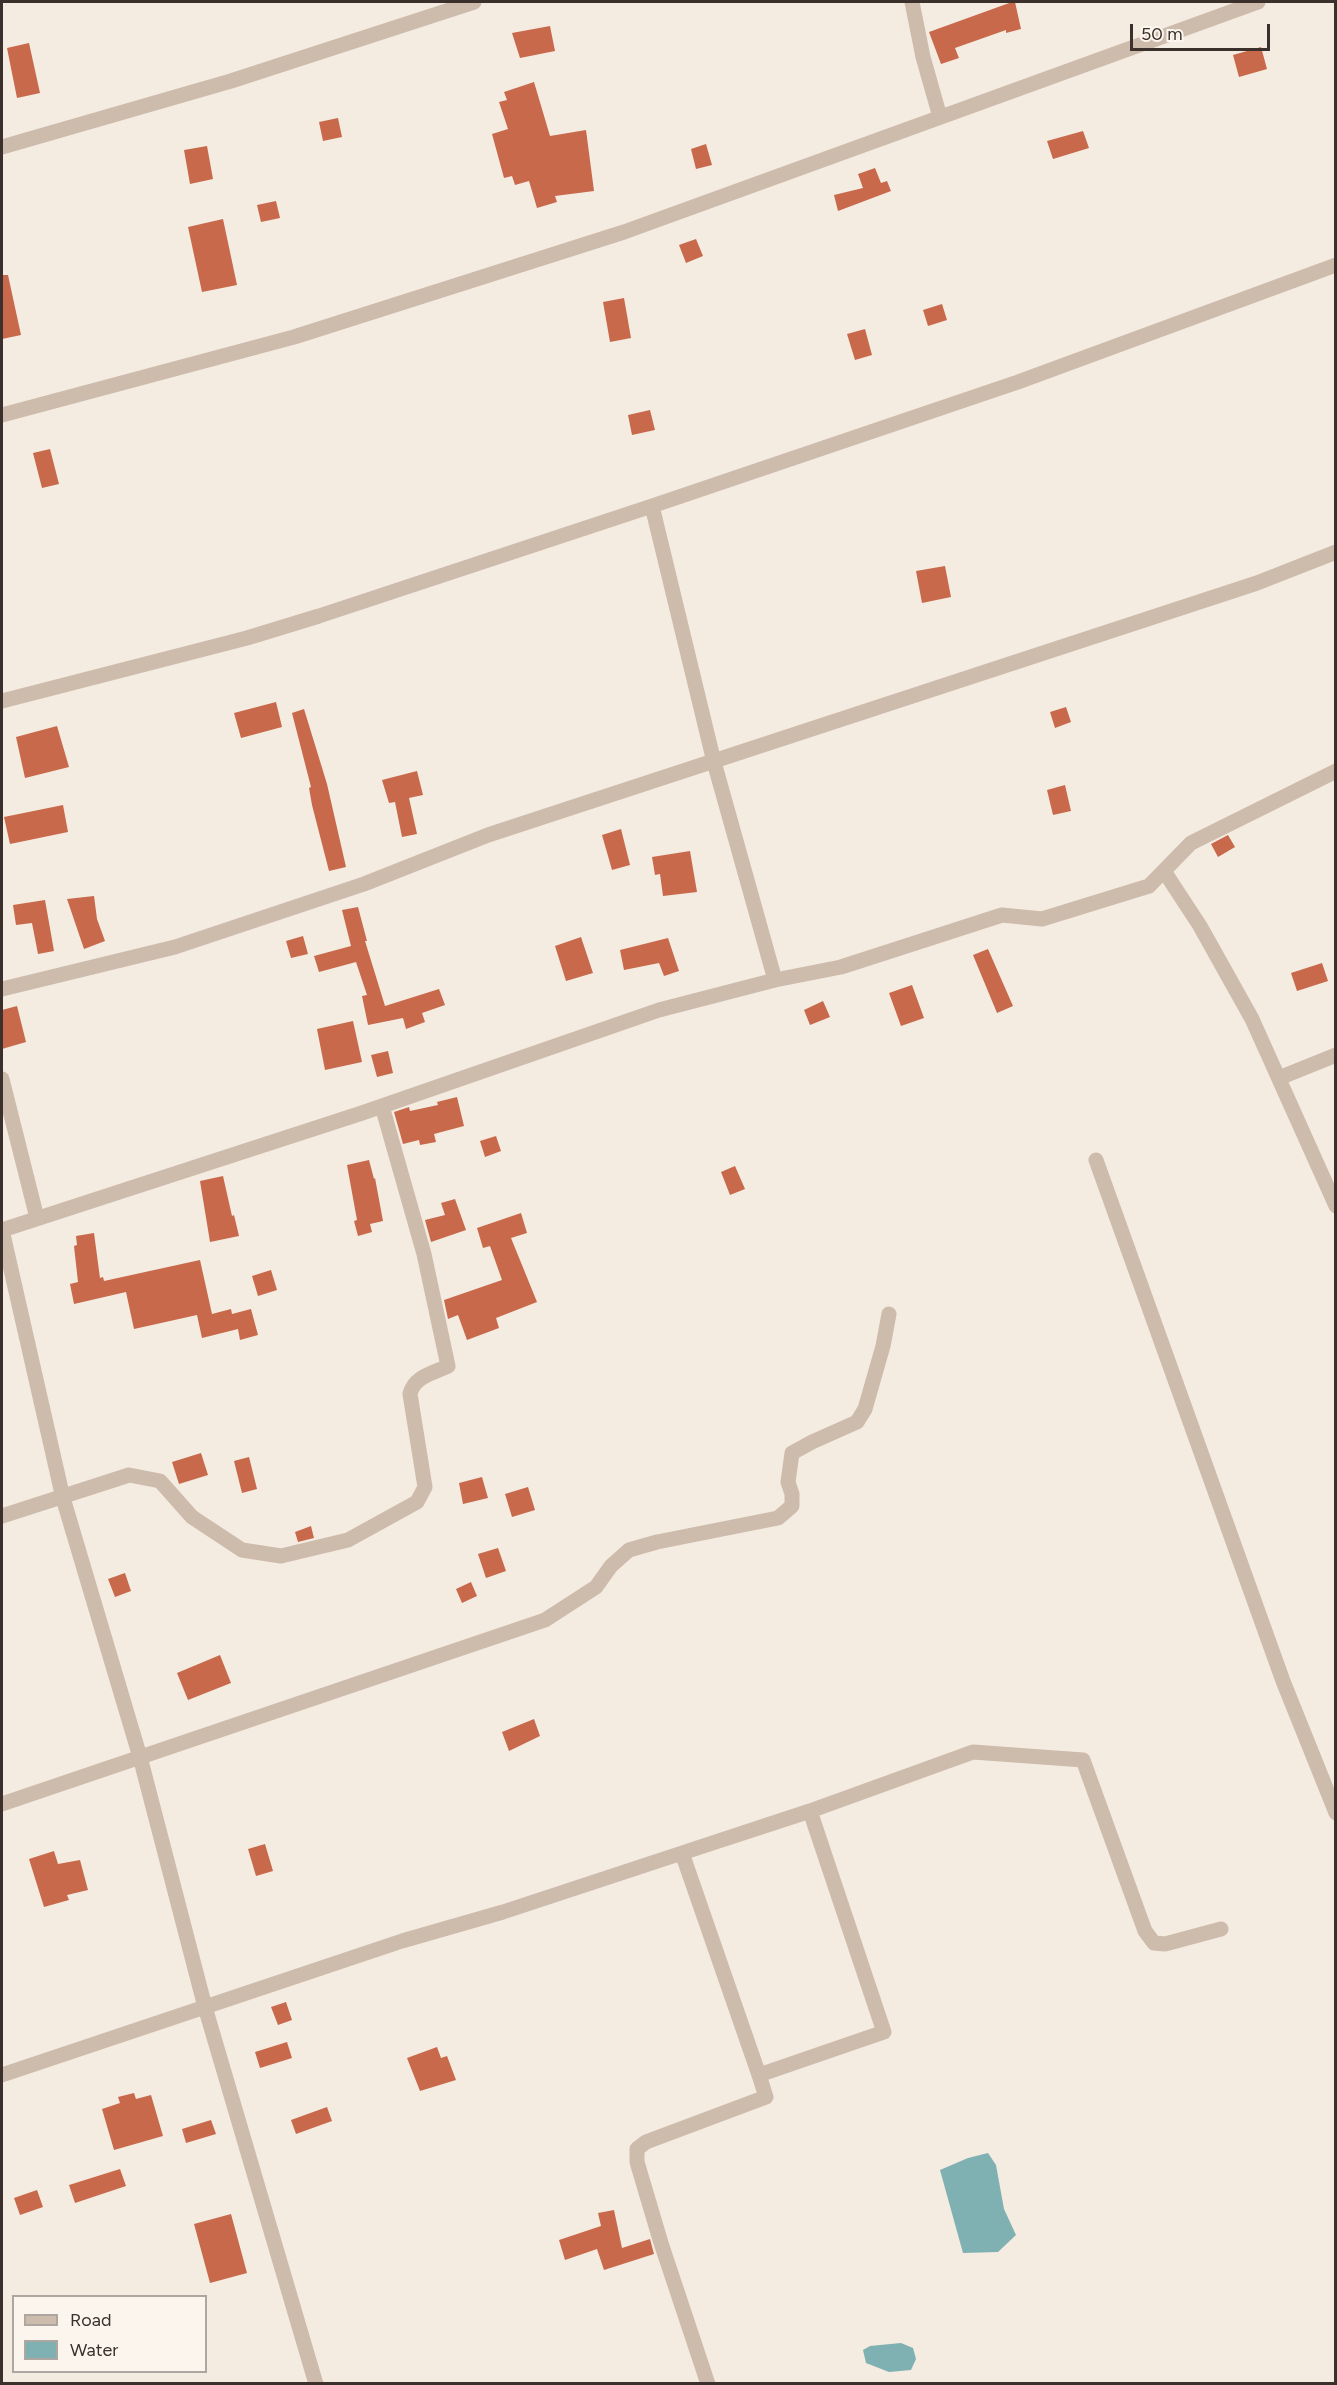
<!DOCTYPE html>
<html>
<head>
<meta charset="utf-8">
<style>
	body { margin:0 }
	#map { position:relative; width:1337px; height:2385px; overflow:hidden; background:#f4ebe1; font-family:Figtree,sans-serif }
	canvas { display:block }
	.frame { position:absolute; inset:0; border:3px solid #3b302b; pointer-events:none }
	.legend { position:absolute; left:12px; top:2295px; width:195px; height:78px; box-sizing:border-box; background:#fbf5ee; border:2px solid #aea6a0; margin:0; padding:8px 10px; list-style:none; font-size:18px; color:#3b302b }
	.legend li { display:flex; align-items:center; gap:12px; height:30px }
	.legend b { width:30px; border:2px solid #aea6a0 }
	.scale { position:absolute; left:1130px; top:24px; width:140px; height:27px; box-sizing:border-box; border:3px solid #3b302b; border-top:0; padding-left:8px; font-size:18px; line-height:21px; white-space:nowrap; color:#3b302b; -webkit-text-stroke:4px #fbf5ee; paint-order:stroke }
</style>
</head>
<body>
<div id="map">
<canvas width="1337" height="2385"></canvas>
<div class="frame"></div>
<ul class="legend">
<li><b style="height:8px;background:#cdbbac"></b>Road</li>
<li><b style="height:16px;background:#7fb0b2"></b>Water</li>
</ul>
<div class="scale">50 m</div>
</div>
<script>
const context = document.querySelector('canvas').getContext('2d');
context.lineJoin = 'round';
function fill(path, color) { context.fillStyle = color; context.fill(path, 'evenodd'); }
function strokePath(path, color, width, dash) { context.strokeStyle = color; context.lineWidth = width; context.lineCap = dash ? 'butt' : 'round'; context.setLineDash(dash || []); context.stroke(path); }
fill(new Path2D(`
	M 988,2153 L 996,2165 L 1004,2209 L 1016,2235 L 998,2252 L 963,2253 L 940,2170 L 968,2158 Z
	M 901,2343 L 913,2348 L 916,2359 L 911,2370 L 889,2372 L 866,2363 L 863,2350 L 870,2346 Z`), '#7fb0b2');
fill(new Path2D(`
	M 1012,2 L 1015,2 L 1021,29 L 1006,33 L 1006,30 L 955,48 L 959,58 L 941,64 L 929,32 Z
	M 550,26 L 555,51 L 520,58 L 512,33 Z
	M 29,43 L 40,93 L 17,98 L 7,48 Z
	M 1261,47 L 1267,69 L 1239,77 L 1233,55 Z
	M 534,82 L 550,136 L 586,130 L 594,191 L 555,196 L 557,202 L 537,208 L 529,181 L 515,185 L 512,176 L 504,178 L 492,134 L 508,129 L 499,102 L 507,100 L 504,92 Z
	M 338,118 L 342,137 L 323,141 L 319,122 Z
	M 1083,131 L 1089,148 L 1053,159 L 1047,141 Z
	M 706,144 L 712,165 L 696,169 L 691,149 Z
	M 207,146 L 213,179 L 190,184 L 184,150 Z
	M 875,168 L 881,183 L 887,181 L 891,191 L 838,211 L 834,195 L 863,188 L 858,174 Z
	M 276,201 L 280,218 L 261,222 L 257,205 Z
	M 223,219 L 237,285 L 202,292 L 188,227 Z
	M 696,239 L 703,256 L 686,263 L 679,245 Z
	M 2,275 L 8,275 L 21,335 L 2,339 Z
	M 624,298 L 631,338 L 610,342 L 603,302 Z
	M 942,304 L 947,320 L 928,326 L 923,310 Z
	M 865,329 L 872,355 L 855,360 L 847,334 Z
	M 650,410 L 655,430 L 632,435 L 628,415 Z
	M 50,449 L 59,484 L 42,488 L 33,453 Z
	M 945,566 L 951,597 L 922,603 L 916,571 Z
	M 276,702 L 282,727 L 241,738 L 234,713 Z
	M 1066,707 L 1071,722 L 1055,728 L 1050,712 Z
	M 304,709 L 327,784 L 346,867 L 329,871 L 312,805 L 309,788 L 311,787 L 292,713 Z
	M 57,726 L 69,767 L 25,778 L 16,737 Z
	M 417,771 L 423,795 L 409,798 L 417,834 L 402,837 L 395,802 L 389,803 L 382,780 Z
	M 1065,785 L 1071,811 L 1053,815 L 1047,790 Z
	M 63,805 L 68,832 L 10,844 L 4,817 Z
	M 621,829 L 630,865 L 612,870 L 602,835 Z
	M 1228,835 L 1235,847 L 1218,857 L 1211,844 Z
	M 690,851 L 697,892 L 663,896 L 660,874 L 655,875 L 652,857 Z
	M 94,896 L 97,919 L 105,941 L 84,949 L 67,899 Z
	M 45,900 L 54,951 L 38,954 L 32,923 L 16,925 L 13,905 Z
	M 358,907 L 367,941 L 365,941 L 385,1006 L 439,989 L 445,1005 L 422,1013 L 425,1022 L 406,1029 L 403,1018 L 368,1025 L 362,996 L 367,995 L 356,962 L 319,972 L 314,956 L 351,946 L 342,910 Z
	M 303,936 L 308,954 L 291,958 L 286,941 Z
	M 581,937 L 593,973 L 566,981 L 555,946 Z
	M 668,938 L 679,971 L 664,976 L 659,963 L 624,970 L 620,950 Z
	M 988,949 L 1013,1006 L 997,1013 L 973,955 Z
	M 1322,963 L 1328,981 L 1297,991 L 1291,973 Z
	M 912,985 L 924,1018 L 901,1026 L 889,993 Z
	M 823,1001 L 830,1017 L 810,1025 L 804,1010 Z
	M 17,1006 L 26,1042 L 2,1049 L 2,1010 Z
	M 353,1021 L 362,1062 L 325,1070 L 317,1029 Z
	M 388,1051 L 393,1073 L 377,1077 L 371,1055 Z
	M 457,1097 L 464,1126 L 434,1134 L 436,1142 L 420,1145 L 419,1140 L 403,1144 L 394,1112 L 409,1107 L 410,1111 L 438,1105 L 437,1102 Z
	M 496,1136 L 501,1151 L 485,1157 L 480,1141 Z
	M 369,1160 L 374,1179 L 375,1178 L 383,1221 L 370,1224 L 372,1232 L 358,1236 L 354,1221 L 357,1220 L 347,1165 Z
	M 735,1166 L 745,1189 L 730,1195 L 721,1172 Z
	M 223,1176 L 232,1216 L 234,1215 L 239,1236 L 210,1242 L 200,1181 Z
	M 455,1199 L 466,1230 L 431,1242 L 425,1220 L 445,1215 L 441,1203 Z
	M 521,1213 L 527,1233 L 511,1238 L 537,1302 L 496,1318 L 499,1328 L 467,1340 L 458,1315 L 448,1319 L 444,1300 L 502,1280 L 490,1246 L 483,1248 L 477,1228 Z
	M 94,1233 L 100,1278 L 103,1277 L 104,1281 L 200,1260 L 212,1314 L 231,1309 L 232,1314 L 251,1309 L 258,1335 L 240,1340 L 238,1329 L 202,1338 L 197,1315 L 134,1329 L 126,1292 L 74,1304 L 70,1284 L 78,1282 L 74,1246 L 77,1245 L 76,1236 Z
	M 271,1270 L 277,1290 L 258,1296 L 252,1276 Z
	M 201,1453 L 208,1475 L 179,1484 L 172,1462 Z
	M 249,1457 L 257,1489 L 242,1493 L 234,1461 Z
	M 482,1477 L 488,1498 L 463,1504 L 459,1483 Z
	M 528,1487 L 535,1510 L 512,1517 L 505,1494 Z
	M 311,1526 L 314,1538 L 298,1542 L 295,1532 Z
	M 498,1548 L 506,1571 L 486,1578 L 478,1554 Z
	M 125,1573 L 131,1591 L 115,1597 L 108,1579 Z
	M 471,1582 L 477,1596 L 462,1603 L 456,1589 Z
	M 220,1655 L 231,1683 L 188,1700 L 177,1673 Z
	M 534,1719 L 540,1736 L 509,1751 L 502,1732 Z
	M 265,1844 L 273,1871 L 256,1876 L 248,1849 Z
	M 54,1851 L 58,1864 L 80,1860 L 88,1890 L 67,1895 L 69,1900 L 44,1907 L 29,1859 Z
	M 286,2002 L 292,2020 L 278,2025 L 271,2007 Z
	M 287,2042 L 292,2058 L 260,2068 L 255,2052 Z
	M 437,2047 L 441,2058 L 447,2056 L 456,2080 L 420,2091 L 407,2058 Z
	M 134,2093 L 136,2099 L 151,2095 L 163,2136 L 114,2150 L 102,2109 L 120,2103 L 118,2097 Z
	M 327,2107 L 332,2121 L 296,2134 L 291,2120 Z
	M 211,2120 L 216,2134 L 186,2143 L 182,2129 Z
	M 120,2169 L 126,2186 L 75,2203 L 69,2185 Z
	M 37,2190 L 43,2207 L 20,2215 L 14,2198 Z
	M 614,2210 L 622,2248 L 650,2239 L 654,2254 L 604,2270 L 597,2249 L 565,2260 L 559,2240 L 601,2226 L 598,2213 Z
	M 231,2214 L 247,2273 L 210,2283 L 194,2224 Z`), '#c8694b');
strokePath(new Path2D(`
	M 912,2 L 923,57 L 940,117
	M 2,147 L 231,81 L 474,2
	M 2,415 L 294,337 L 624,232 L 1258,2
	M 652,506 L 714,762 L 775,980
	M 2,701 L 247,638 L 319,616 L 652,506 L 1018,382 L 1336,265
	M 1164,871 L 1200,926 L 1252,1019 L 1336,1206
	M 2,989 L 175,947 L 364,884 L 488,835 L 1257,583 L 1336,552
	M 1279,1078 L 1336,1055
	M 2,1079 L 37,1218
	M 1096,1160 L 1283,1681 L 1336,1813
	M 2,1230 L 362,1113 L 659,1010 L 775,980 L 841,967 L 1002,915 L 1042,919 L 1149,886 L 1191,843 L 1336,771
	M 2,1230 L 63,1498 L 140,1757 L 205,2007 L 316,2384
	M 2,1516 L 129,1475 L 160,1481 L 192,1517 L 242,1550 L 281,1556 L 348,1540 L 417,1502 L 425,1487 L 410,1394 C 414,1376 434,1373 448,1366 L 424,1254 L 382,1106
	M 2,1804 L 545,1620 L 596,1587 L 611,1566 L 629,1550 L 657,1542 L 778,1518 L 792,1506 L 792,1494 L 788,1482 L 792,1453 L 812,1442 L 857,1422 L 865,1409 L 883,1346 L 889,1314
	M 682,1853 L 759,2075
	M 2,2075 L 402,1941 L 503,1912 L 682,1853 L 810,1811 L 973,1752 L 1083,1760 L 1145,1931 L 1154,1943 L 1165,1944 L 1221,1929
	M 708,2384 L 661,2243 L 637,2162 L 637,2149 L 646,2142 L 766,2097 L 759,2075 L 884,2032 L 810,1811`), '#cdbbac', 15);
</script>
</body>
</html>
